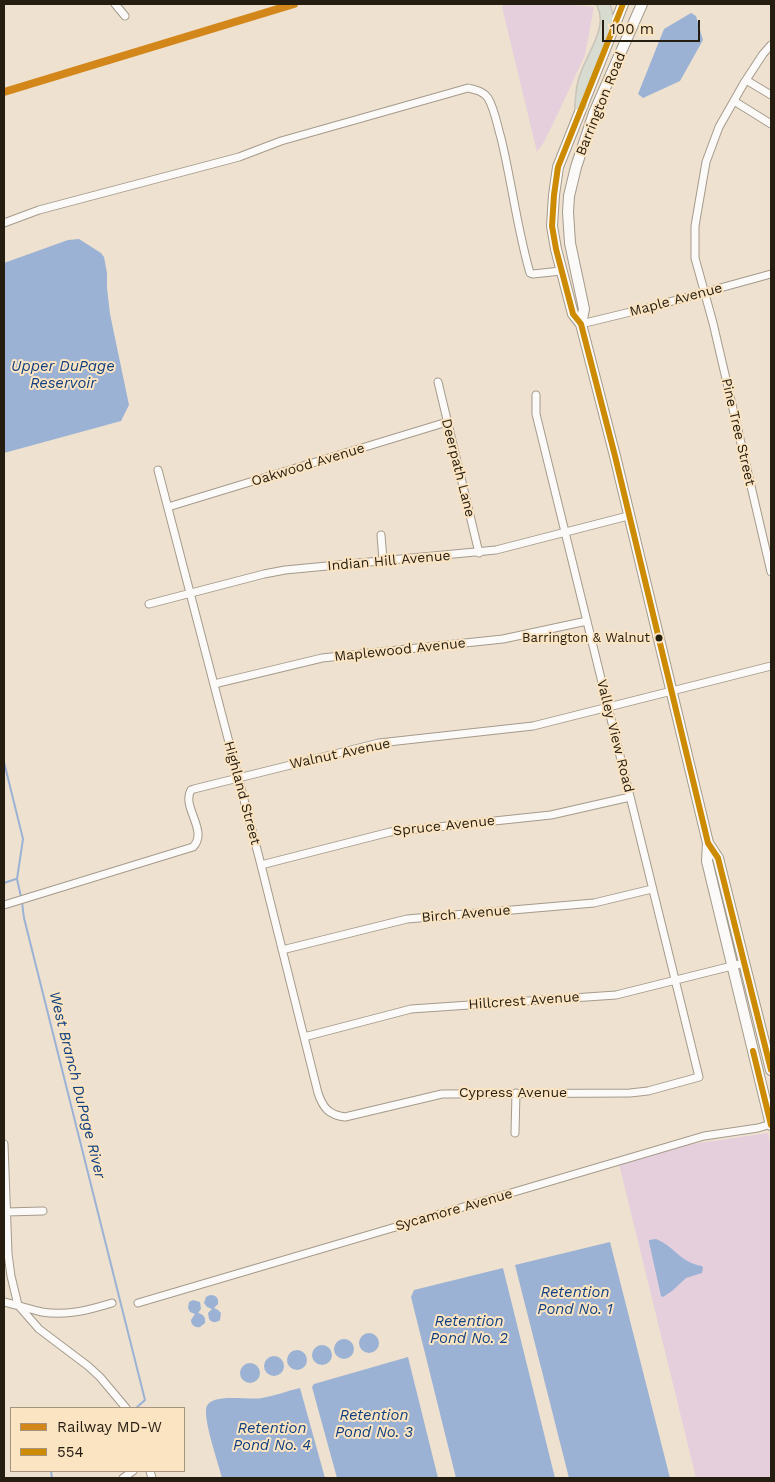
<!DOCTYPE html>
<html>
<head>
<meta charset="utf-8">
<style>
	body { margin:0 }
	#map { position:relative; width:775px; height:1482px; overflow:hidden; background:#eee1cf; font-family:"Work Sans",sans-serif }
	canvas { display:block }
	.frame { position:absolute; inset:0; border:5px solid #251d10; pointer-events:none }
	.legend { position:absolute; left:10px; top:1407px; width:175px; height:65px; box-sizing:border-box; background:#fbe4c2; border:1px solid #a5947b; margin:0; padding:6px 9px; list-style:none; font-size:15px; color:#251d10 }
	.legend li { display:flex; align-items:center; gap:10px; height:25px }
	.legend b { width:25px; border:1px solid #a5947b }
	.scale { position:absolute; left:602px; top:20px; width:98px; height:22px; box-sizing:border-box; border:2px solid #251d10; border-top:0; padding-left:6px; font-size:15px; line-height:18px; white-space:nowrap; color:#251d10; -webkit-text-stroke:4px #fbe4c2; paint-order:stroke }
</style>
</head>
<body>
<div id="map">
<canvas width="775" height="1482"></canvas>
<div class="frame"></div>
<ul class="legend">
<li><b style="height:6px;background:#d3871a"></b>Railway MD-W</li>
<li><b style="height:6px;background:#cd8b03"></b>554</li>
</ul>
<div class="scale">100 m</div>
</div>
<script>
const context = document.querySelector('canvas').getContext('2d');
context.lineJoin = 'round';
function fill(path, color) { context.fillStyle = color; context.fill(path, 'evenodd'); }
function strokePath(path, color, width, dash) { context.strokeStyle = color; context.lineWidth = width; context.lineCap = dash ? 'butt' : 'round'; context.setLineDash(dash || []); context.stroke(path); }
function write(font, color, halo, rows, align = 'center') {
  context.font = font + ' "Work Sans",sans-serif'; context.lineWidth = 4; context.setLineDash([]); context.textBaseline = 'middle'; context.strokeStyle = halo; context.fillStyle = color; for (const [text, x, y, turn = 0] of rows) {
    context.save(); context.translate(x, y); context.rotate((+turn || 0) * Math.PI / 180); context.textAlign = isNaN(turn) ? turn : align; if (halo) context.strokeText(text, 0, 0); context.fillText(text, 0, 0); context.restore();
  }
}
fill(new Path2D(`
	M 504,4 L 563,4 L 594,7 L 585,55 L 561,107 L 544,142 L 537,152 L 502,7 Z
	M 768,1133 L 771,1146 L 771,1478 L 696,1478 L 619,1164 L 686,1145 Z`), '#e5cfdd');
fill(new Path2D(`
	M 691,13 L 696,16 L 703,40 L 680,81 L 643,98 L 638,94 L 664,29 Z
	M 79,239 L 101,253 L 104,257 L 107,273 L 107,288 L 110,314 L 129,405 L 121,421 L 4,453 L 4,263 L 68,240 Z
	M 656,1239 C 677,1248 679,1262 702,1266 L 703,1268 L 702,1273 L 686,1278 L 672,1291 L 663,1297 L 661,1296 L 649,1242 L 649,1240 Z
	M 610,1242 L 670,1478 L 569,1478 L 515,1265 Z
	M 503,1268 L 555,1478 L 456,1478 L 411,1297 L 414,1290 Z
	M 210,1295 C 216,1295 219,1298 218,1304 L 214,1308 L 218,1310 L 221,1313 L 220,1320 C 216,1323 212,1323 209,1319 L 208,1313 L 212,1309 L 207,1307 L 204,1303 L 206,1297 Z
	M 193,1300 L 200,1302 L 201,1309 L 198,1313 C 203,1314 206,1317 205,1323 L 200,1327 C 195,1328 191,1325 191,1320 L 195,1314 L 190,1312 L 188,1308 L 189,1302 Z
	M359 1343a10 10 0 1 1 20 0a10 10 0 1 1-20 0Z
	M334 1349a10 10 0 1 1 20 0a10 10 0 1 1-20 0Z
	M312 1355a10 10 0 1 1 20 0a10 10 0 1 1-20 0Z
	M287 1360a10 10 0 1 1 20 0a10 10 0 1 1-20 0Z
	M264 1366a10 10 0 1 1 20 0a10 10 0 1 1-20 0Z
	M 408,1357 L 438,1478 L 337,1478 L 312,1387 L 314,1384 Z
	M240 1373a10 10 0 1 1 20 0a10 10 0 1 1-20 0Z
	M 300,1388 L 325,1478 L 222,1478 C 218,1462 205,1425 206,1410 C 207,1391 249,1401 262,1398 C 274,1396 287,1391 300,1388 Z`), '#9bb2d5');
strokePath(new Path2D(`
	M 4,762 L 23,839 L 17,879 L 21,897
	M 4,883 L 16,879
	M 22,902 L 24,918 L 145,1400 L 136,1408
	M 51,1471 L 52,1478`), '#9bb2d5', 2);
const minor = new Path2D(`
	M 115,4 L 125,16
	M 771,45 L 763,54 L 744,83 L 719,127 L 706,162 L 695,226 L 695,258 L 713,323 L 771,572
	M 746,80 L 771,95
	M 734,101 L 771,124
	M 4,223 L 39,210 L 239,157 L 281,141 L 468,88 C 476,90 483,91 488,98 C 495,110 497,125 501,138 C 512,183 517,229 530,273 L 533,274 L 561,271
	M 581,324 L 651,307 L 771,274
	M 438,382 L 479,553
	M 158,470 L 261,865 L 318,1093 C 323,1108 329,1115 345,1117 L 442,1094 L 630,1093 L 648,1091 L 699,1077 L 536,414 L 536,395
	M 168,507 L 447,422
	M 381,535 L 383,560
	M 149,604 L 264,574 L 285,570 L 496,550 L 628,516
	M 214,684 L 322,658 L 503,639 L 587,621
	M 261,865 L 390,832 L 551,815 L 630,797
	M 4,905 L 193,847 C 209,831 181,807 191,790 L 194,789 L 379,743 L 533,726 L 771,666
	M 282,950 L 407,919 L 594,903 L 652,889
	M 304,1037 L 411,1009 L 616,995 L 744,963
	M 515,1133 L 516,1093
	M 4,1144 L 8,1254 L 11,1276 L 18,1305 L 39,1329 L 88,1366 L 100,1377 L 126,1408
	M 6,1212 L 43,1211
	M 4,1302 C 17,1305 29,1309 42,1312 C 67,1316 89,1310 112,1303
	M 138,1303 L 704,1136 L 758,1128 L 771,1124
	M 150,1471 L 152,1478
	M 123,1478 L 133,1471`);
const secondary = new Path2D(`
	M 623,4 L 558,167 L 554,195 L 552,226 L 556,249 L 573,314 L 581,324 L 615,456 L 708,843 L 718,858 L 771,1070
	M 581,324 L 584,309 L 570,243 L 568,212 L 569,196 L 576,167 L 594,113 L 642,4
	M 708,843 L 707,861 L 771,1125`);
const trunk = new Path2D(`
	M 581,106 C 582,99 582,90 584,83 C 590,58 616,30 603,4`);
strokePath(minor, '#a49b8c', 9);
strokePath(secondary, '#a49b8c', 12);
strokePath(trunk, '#c9c3b9', 14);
strokePath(minor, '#fcfaf8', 7);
strokePath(secondary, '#fcfaf8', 10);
strokePath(trunk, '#d7dbd0', 11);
strokePath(new Path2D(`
	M 623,4 L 558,167 L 554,195 L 552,226 L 556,249 L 573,314 L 581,324 L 615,456 L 708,843 L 718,858 L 771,1070
	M 753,1051 L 771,1125`), '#cd8b03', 6);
strokePath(new Path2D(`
	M 4,92 L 294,4`), '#d3871a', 8);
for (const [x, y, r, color] of [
	[659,638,4.5,"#251d10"]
]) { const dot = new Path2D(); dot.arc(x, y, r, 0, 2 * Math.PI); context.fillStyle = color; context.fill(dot); strokePath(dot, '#fbe4c2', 2); }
write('13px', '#251d10', '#fbe4c2', [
	["Barrington & Walnut",650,638]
], 'right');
write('14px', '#251d10', '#fbe4c2', [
	["Barrington Road",601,104,-68],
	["Maple Avenue",676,300,-15],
	["Pine Tree Street",738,432,77],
	["Oakwood Avenue",308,465,-17],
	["Deerpath Lane",458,468,76],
	["Indian Hill Avenue",389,561,-5],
	["Maplewood Avenue",400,650,-6],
	["Valley View Road",615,736,76],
	["Walnut Avenue",340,754,-12],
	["Highland Street",242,793,75],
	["Spruce Avenue",444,826,-6],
	["Birch Avenue",466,914,-5],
	["Hillcrest Avenue",524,1001,-4],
	["Cypress Avenue",513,1093],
	["Sycamore Avenue",454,1210,-16]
]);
write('italic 15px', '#0e3f82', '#fbe4c2', [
	["Upper DuPage",63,367],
	["Reservoir",63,384],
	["West Branch DuPage River",77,1085,76],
	["Retention",575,1293],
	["Pond No. 1",575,1310],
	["Retention",469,1322],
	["Pond No. 2",469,1339],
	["Retention",374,1416],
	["Pond No. 3",374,1433],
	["Retention",272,1429],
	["Pond No. 4",272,1446]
]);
</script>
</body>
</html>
